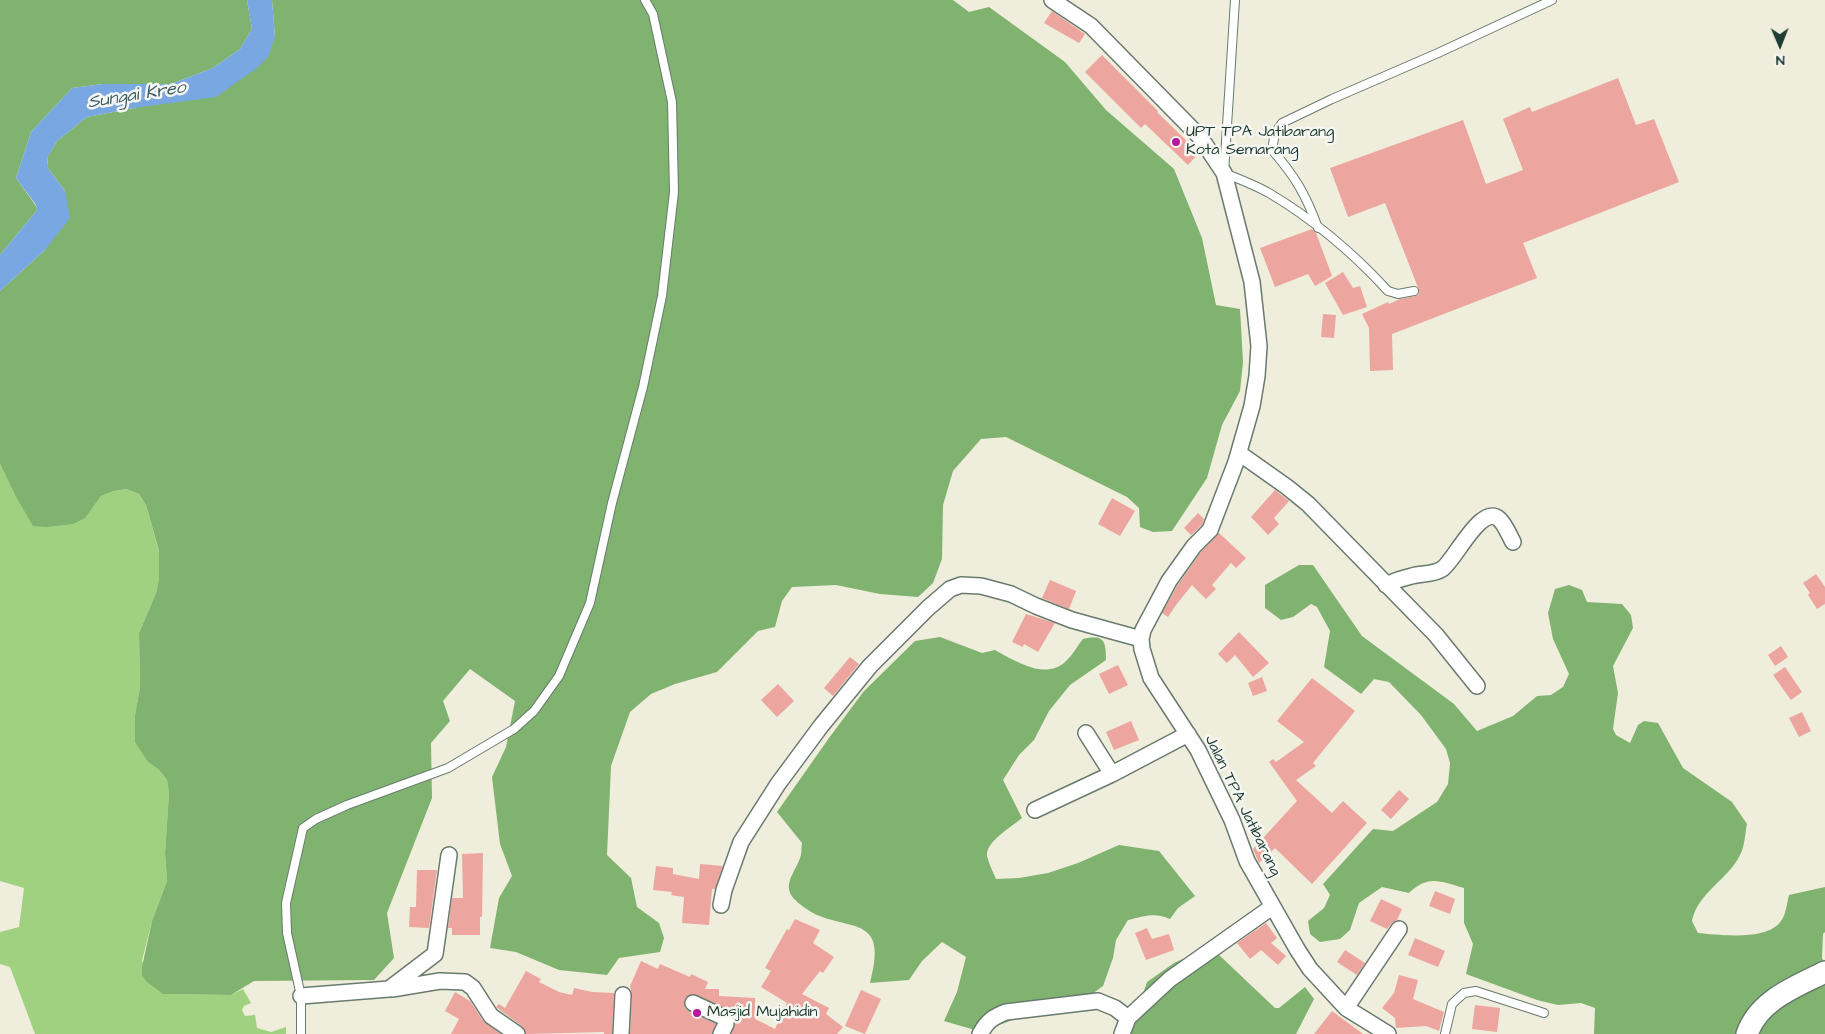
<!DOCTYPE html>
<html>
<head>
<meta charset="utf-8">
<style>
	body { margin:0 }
	#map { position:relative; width:1825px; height:1034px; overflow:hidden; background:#efeddb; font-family:"Architects Daughter",sans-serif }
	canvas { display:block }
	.north { position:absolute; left:1755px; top:20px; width:50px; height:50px; -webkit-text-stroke:4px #f6f6f2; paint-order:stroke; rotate:179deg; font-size:14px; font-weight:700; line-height:20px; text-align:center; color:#1f3d34 }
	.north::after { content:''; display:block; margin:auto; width:18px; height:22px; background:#1f3d34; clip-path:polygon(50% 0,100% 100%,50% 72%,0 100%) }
</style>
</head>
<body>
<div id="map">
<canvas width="1825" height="1034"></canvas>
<div class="north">N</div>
</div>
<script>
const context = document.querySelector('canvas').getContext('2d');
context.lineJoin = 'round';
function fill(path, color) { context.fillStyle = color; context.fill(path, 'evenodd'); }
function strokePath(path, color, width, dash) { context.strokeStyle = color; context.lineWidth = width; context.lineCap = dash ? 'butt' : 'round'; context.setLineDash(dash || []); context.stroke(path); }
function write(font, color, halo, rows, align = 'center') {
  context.font = font + ' "Architects Daughter",sans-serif'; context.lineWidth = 5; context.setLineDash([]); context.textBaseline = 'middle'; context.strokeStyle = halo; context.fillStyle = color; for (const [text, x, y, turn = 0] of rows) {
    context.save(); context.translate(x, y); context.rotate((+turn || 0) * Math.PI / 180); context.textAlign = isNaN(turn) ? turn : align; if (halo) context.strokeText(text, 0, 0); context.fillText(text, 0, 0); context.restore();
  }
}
fill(new Path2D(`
	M 0,464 L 15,495 L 85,517 L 101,496 L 114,491 L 126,489 L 139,494 L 146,505 L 159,552 L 159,579 L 156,593 L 139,633 L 140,687 L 135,715 L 148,762 L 159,770 L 167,780 L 169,793 L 165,853 L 167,881 L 152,921 L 142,961 L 163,994 L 231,995 L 243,989 L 251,1003 L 244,1006 L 242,1010 L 245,1016 L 255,1015 L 257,1028 L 271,1032 L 286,1027 L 286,1034 L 35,1034 L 10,967 L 0,964 L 0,932 L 19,927 L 24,888 L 0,881 Z`), '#a0d181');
fill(new Path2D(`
	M 0,0 L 247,0 L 252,29 L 240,49 L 213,68 L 171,84 L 103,84 L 72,88 L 31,132 L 16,178 L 36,206 L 37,210 L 0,255 Z
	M 272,0 L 953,0 L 969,12 L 989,7 L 1065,62 L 1106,110 L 1174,169 L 1202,238 L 1216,305 L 1240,309 L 1243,362 L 1240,391 L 1222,425 L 1207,478 L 1172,531 L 1153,532 L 1140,527 L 1139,508 L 1127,497 L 1006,437 L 981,439 L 953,471 L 943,505 L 942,559 L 933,583 L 918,597 L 880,594 L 836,585 L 792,587 L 782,601 L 775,627 L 758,631 L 717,672 L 675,684 L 651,694 L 630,712 L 611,766 L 607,855 L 631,878 L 637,907 L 659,923 L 664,938 L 660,952 L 619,958 L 607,975 L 559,970 L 516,952 L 490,948 L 499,898 L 512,876 L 500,844 L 492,777 L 506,747 L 515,701 L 470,669 L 443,701 L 450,721 L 431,743 L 432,798 L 387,913 L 394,958 L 374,980 L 254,981 L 231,995 L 163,994 L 146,981 L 142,975 L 142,967 L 152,921 L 167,881 L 165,853 L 169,793 L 167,780 L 159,770 L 148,762 L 135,742 L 135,715 L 140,687 L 139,633 L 156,593 L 159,579 L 159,551 L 146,505 L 139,494 L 126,489 L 114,491 L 101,496 L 85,518 L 73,524 L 46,527 L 33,526 L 15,495 L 0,464 L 0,291 L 45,250 L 65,191 L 47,167 L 48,156 L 57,141 L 87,117 L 134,108 L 275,37 Z
	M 1299,565 L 1313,565 L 1362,636 L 1454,704 L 1477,731 L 1513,716 L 1537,696 L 1551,695 L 1563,687 L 1569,674 L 1553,639 L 1548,613 L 1555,589 L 1569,585 L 1582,590 L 1587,602 L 1622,604 L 1631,615 L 1633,628 L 1613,666 L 1618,693 L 1613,729 L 1616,735 L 1630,743 L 1638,725 L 1644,721 L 1658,723 L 1683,768 L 1732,802 L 1747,824 C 1745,833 1745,846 1740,855 C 1728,880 1698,892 1692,921 L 1698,933 C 1719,935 1768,941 1781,921 C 1786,915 1787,902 1789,895 L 1825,887 L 1825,932 L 1823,934 L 1822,958 L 1825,964 L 1825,1034 L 1594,1034 L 1595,1008 L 1581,1003 L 1558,1005 L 1537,1000 L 1466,974 L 1473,944 L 1464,923 L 1464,888 C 1441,882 1429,874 1409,893 L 1382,887 L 1359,903 L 1350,930 L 1340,939 L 1320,942 L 1310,934 L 1308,921 L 1324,908 L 1330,895 L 1323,884 L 1373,829 L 1393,831 L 1437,802 L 1448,784 L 1450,763 L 1446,749 L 1421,715 L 1389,682 L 1374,679 L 1361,694 L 1324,667 L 1330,631 L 1317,607 L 1311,604 L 1293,617 L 1281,620 L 1265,608 L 1265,585 Z
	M 940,637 L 982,653 L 995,650 C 1015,661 1046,681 1066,661 C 1073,655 1077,646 1083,639 C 1103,635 1106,639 1106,660 L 1070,685 L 1049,711 L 1034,740 L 1019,755 L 1003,780 L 1022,818 C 1013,826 985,842 987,856 C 989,864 993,872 996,879 L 1019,878 L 1048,873 L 1078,863 L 1119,845 L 1159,851 L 1195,896 L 1178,908 L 1170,919 C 1154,912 1144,916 1128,920 L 1116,940 L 1113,958 L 1103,986 L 1084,1000 L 1018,1018 L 999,1025 L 985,1033 L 944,1021 L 957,992 L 966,957 L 942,942 L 922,961 L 909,980 L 870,983 C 891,906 840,937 801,905 C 796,901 791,897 789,890 C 787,879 797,868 800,858 C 802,854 801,848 802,843 L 777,812 L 829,738 L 864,691 L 915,641 Z
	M 1218,954 L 1275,1008 L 1279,1008 L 1305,987 L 1314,999 L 1296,1034 L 1129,1034 L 1147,982 L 1174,963 L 1185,958 Z`), '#80b36f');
fill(new Path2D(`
	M 247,0 L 272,0 L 275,37 L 268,57 L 257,68 L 216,97 L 134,108 L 87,117 L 57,141 L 48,156 L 47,167 L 65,191 L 70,218 L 45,250 L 0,291 L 0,255 L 37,210 L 36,205 L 16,178 L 31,132 L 72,88 L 103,84 L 171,84 L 213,68 L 240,49 L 252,29 Z`), '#78a7e2');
fill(new Path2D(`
	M 1052,11 L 1085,34 L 1079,43 L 1044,23 Z
	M 1102,55 L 1158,111 L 1157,112 L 1198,152 L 1199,153 L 1188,165 L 1145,124 L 1141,128 L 1085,72 Z
	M 1618,78 L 1636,125 L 1654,119 L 1679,182 L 1523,243 L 1537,278 L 1392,334 L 1393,370 L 1370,371 L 1369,328 L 1362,314 L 1388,302 L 1389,304 L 1400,299 L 1416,296 L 1419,293 L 1419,290 L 1385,203 L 1348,217 L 1330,168 L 1463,120 L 1486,184 L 1523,170 L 1503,119 L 1530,107 L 1532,112 Z
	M 1312,229 L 1316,233 L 1332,276 L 1315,286 L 1308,274 L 1275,287 L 1260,248 Z
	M 1343,272 L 1353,288 L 1360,286 L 1367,307 L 1343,315 L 1325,283 Z
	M 1323,314 L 1336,315 L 1334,338 L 1321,337 Z
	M 1275,490 L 1289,501 L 1274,518 L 1279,524 L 1268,535 L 1251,517 Z
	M 1112,498 L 1135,511 L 1120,536 L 1098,524 Z
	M 1198,513 L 1204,519 L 1202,525 L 1191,535 L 1184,528 Z
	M 1219,533 L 1246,558 L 1236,568 L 1231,563 L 1212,585 L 1216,589 L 1206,599 L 1192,585 L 1176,605 L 1168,617 L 1162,613 L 1177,586 L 1201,552 Z
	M 1816,574 L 1825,587 L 1825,604 L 1817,609 L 1808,595 L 1810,593 L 1803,583 Z
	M 1050,580 L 1076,591 L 1069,609 L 1042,598 Z
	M 1026,614 L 1055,623 L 1038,652 L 1024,644 L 1023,647 L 1012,642 Z
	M 1239,632 L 1269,663 L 1253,677 L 1235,655 L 1227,663 L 1218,654 Z
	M 1781,646 L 1788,657 L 1775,666 L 1768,655 Z
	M 850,657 L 859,664 L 833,696 L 824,688 Z
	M 1118,665 L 1128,685 L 1109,694 L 1099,674 Z
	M 1785,667 L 1802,692 L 1791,700 L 1773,675 Z
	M 1262,677 L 1267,691 L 1253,696 L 1248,683 Z
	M 1312,678 L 1355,711 L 1313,763 L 1316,766 L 1296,780 L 1332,813 L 1343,801 L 1367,823 L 1312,884 L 1275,848 L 1259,863 L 1253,849 L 1297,801 L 1269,762 L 1273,759 L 1276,762 L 1304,742 L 1277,721 Z
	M 778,684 L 794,701 L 777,717 L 761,700 Z
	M 1802,712 L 1811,731 L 1799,737 L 1789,718 Z
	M 1131,721 L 1139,740 L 1114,750 L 1106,732 Z
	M 1399,790 L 1409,799 L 1391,819 L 1381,810 Z
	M 483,853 L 482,917 L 480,917 L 480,935 L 452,935 L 452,928 L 448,928 L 452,898 L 463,898 L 462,854 Z
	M 700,864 L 723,866 L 715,889 L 712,889 L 709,925 L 682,923 L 684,897 L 671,895 L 672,892 L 653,890 L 656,866 L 673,868 L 673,874 L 699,879 Z
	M 417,870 L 437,870 L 429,928 L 409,927 L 410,907 L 416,907 Z
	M 1435,891 L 1455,899 L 1450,914 L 1429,906 Z
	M 1381,899 L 1402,909 L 1397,920 L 1392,923 L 1387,929 L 1370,921 Z
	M 795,919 L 820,930 L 813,943 L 834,957 L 823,973 L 820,971 L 802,994 L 829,1008 L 826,1014 L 843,1027 L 837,1034 L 731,1034 L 735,1023 L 732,1012 L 693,994 L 685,999 L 685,1008 L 689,1011 L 716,1024 L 712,1034 L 630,1034 L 632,995 L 630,986 L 641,961 L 658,969 L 660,964 L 690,977 L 691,974 L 708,982 L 705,989 L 719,989 L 719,996 L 755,998 L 755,1019 L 775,1029 L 787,1003 L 761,987 L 771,971 L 765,968 L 787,929 L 789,930 Z
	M 1266,923 L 1277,938 L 1271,943 L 1286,956 L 1278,965 L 1261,950 L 1250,959 L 1237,943 Z
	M 1147,928 L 1152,939 L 1169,934 L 1174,950 L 1146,960 L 1135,933 Z
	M 1415,938 L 1445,951 L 1438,967 L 1408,955 Z
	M 1345,950 L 1365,963 L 1357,975 L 1337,962 Z
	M 526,971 L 541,979 L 539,982 L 559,992 L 572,995 L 574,988 L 592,992 L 614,993 L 612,1034 L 604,1034 L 604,1032 L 526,1034 L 522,1026 L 496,1007 L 499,1004 L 505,1008 Z
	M 1399,975 L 1418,980 L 1413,999 L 1444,1012 L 1439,1031 L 1426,1026 L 1396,1028 L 1395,1018 L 1382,1008 L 1394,993 Z
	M 861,990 L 881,999 L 865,1034 L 845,1026 Z
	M 455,992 L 470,1001 L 483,1021 L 501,1034 L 451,1034 L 459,1019 L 445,1011 Z
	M 1475,1005 L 1500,1008 L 1497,1032 L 1472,1029 Z
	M 1332,1011 L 1363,1034 L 1314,1034 Z`), '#eda59f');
const lane = new Path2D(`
	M 1235,0 L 1224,173 C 1239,179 1255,185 1269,193 C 1313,219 1354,254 1388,291 L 1398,294 L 1414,291
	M 1318,228 C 1306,195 1295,176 1272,150 L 1275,133 L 1282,123 L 1332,99 L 1438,53 L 1552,0
	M 301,1034 L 301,996 L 287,933 L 286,903 L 303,828 L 316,819 L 347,805 L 448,768 L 514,729 L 534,711 L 559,676 L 590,603 L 612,503 L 643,387 L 662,296 L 674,192 L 672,102 L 653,14 L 645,0
	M 1445,1034 L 1452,1004 L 1464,993 L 1476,991 L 1544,1013`);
const street = new Path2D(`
	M 1052,0 L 1091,26 L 1200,137 L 1224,173 L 1252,282 L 1259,346 L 1257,376 L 1252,406 L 1236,462 L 1210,530 L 1194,546 L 1169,581 L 1143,630 L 1141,639 L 1142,649 L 1151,678 L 1198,750 L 1232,820 L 1247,861 L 1297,949 L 1310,969 L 1346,1008 L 1388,1034
	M 1239,453 L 1287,487 L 1308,504 L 1436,635 L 1477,686
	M 1386,585 C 1394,581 1403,578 1412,576 C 1422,573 1433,575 1442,569 C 1454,562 1481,503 1499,519 C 1505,524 1509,535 1513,542
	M 1086,733 L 1112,774
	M 1035,810 L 1112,774 L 1188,734
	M 721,905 L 724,890 L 741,842 L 778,784 L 821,726 L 870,666 L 928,608 L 950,589 L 961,585 L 981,586 L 1011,594 L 1036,606 L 1072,620 L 1141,639
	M 392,989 L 440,981 L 465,982 L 473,988 L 491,1016 L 517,1034
	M 301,996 L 389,989 L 435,954 L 449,855
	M 693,1003 L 725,1018 L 726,1024 L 721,1034
	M 1346,1008 L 1399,929
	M 621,1034 L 623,995
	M 980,1034 C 987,1021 993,1017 1006,1012 L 1098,1001 L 1115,1008 L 1128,1018
	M 1122,1034 L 1128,1018 L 1170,979 L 1272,907`);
const secondary = new Path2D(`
	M 1747,1034 C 1759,1000 1795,987 1825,972`);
strokePath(lane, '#687b6e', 10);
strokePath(street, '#687b6e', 18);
strokePath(secondary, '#687b6e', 24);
strokePath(lane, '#fff', 8);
strokePath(street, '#fff', 15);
strokePath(secondary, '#fff', 21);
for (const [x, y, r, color] of [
	[1176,142,5,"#b5179e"],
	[697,1013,5,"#b5179e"]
]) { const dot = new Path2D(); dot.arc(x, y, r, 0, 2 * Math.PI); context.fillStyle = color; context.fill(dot); strokePath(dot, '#f6f6f2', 2); }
write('16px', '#1f3d34', '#f6f6f2', [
	["UPT TPA Jatibarang",1186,133],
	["Kota Semarang",1186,151],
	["Masjid Mujahidin",707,1013]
], 'left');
write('16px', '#1f3d34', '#f6f6f2', [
	["Jalan TPA Jatibarang",1242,806,64]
]);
write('italic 18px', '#3a5d68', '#f6f6f2', [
	["Sungai Kreo",137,96,-9]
]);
</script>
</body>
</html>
